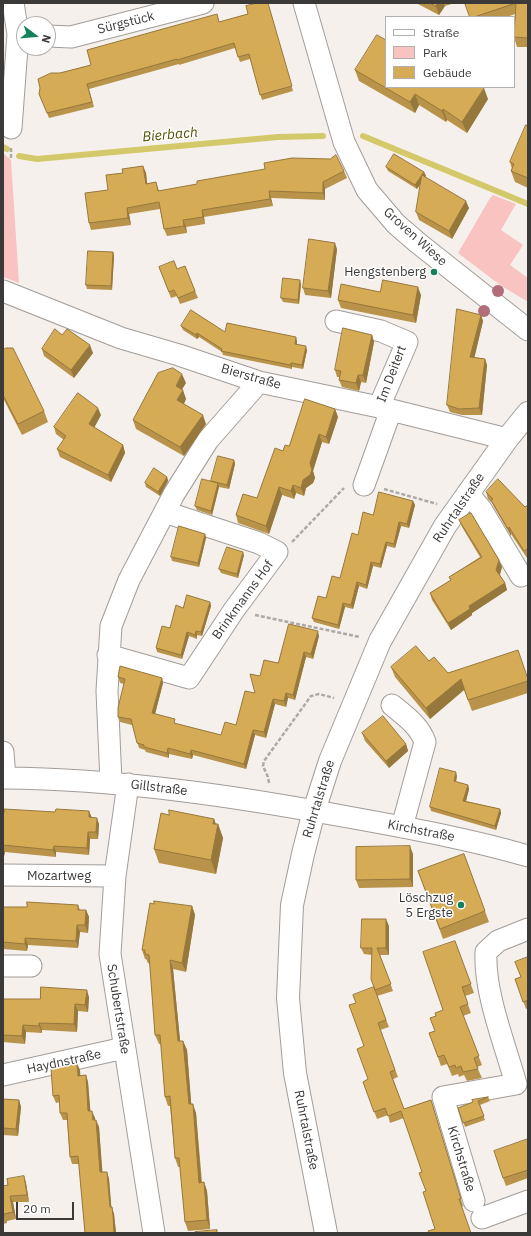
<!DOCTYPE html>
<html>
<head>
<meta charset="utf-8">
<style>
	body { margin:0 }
	#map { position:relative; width:531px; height:1236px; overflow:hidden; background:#f6f0ec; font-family:"IBM Plex Sans",sans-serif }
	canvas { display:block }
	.frame { position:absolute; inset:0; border:4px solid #3c3a38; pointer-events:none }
	.legend { position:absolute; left:385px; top:16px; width:130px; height:72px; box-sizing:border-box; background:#fff; border:1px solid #b1b0af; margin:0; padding:5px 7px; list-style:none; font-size:12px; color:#3c3a38 }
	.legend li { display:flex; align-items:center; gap:8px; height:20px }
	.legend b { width:20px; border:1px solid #b1b0af }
	.north { position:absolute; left:16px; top:16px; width:40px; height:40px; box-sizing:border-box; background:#fff; border:1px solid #b1b0af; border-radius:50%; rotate:106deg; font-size:11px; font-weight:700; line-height:16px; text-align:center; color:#3c3a38 }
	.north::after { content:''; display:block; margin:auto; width:14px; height:18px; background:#14815d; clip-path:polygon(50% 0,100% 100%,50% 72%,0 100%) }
	.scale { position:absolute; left:16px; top:1202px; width:58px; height:18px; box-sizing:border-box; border:2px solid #3c3a38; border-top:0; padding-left:5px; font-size:12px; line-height:14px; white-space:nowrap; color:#3c3a38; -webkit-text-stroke:3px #fff; paint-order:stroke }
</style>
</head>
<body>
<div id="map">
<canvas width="531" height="1236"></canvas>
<div class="frame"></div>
<ul class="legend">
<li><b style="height:5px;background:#fff"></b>Straße</li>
<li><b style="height:11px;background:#f8c3c1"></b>Park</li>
<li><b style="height:11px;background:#d6ab55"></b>Gebäude</li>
</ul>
<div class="north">N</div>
<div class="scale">20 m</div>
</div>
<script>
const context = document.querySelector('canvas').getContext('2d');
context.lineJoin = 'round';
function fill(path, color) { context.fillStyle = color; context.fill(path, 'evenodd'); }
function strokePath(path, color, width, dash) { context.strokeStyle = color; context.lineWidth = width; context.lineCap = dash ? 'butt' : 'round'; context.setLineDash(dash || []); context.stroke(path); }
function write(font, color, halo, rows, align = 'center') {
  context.font = font + ' "IBM Plex Sans",sans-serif'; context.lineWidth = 3; context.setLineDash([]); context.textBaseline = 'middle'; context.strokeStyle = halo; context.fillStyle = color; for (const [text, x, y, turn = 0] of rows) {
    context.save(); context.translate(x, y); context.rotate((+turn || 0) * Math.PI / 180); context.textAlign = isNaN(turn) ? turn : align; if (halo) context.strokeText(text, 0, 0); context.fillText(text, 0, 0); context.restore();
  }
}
fill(new Path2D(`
	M 3,153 L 11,160 L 19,283 L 3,277 Z
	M 493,195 L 516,204 L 501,230 L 523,245 L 510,265 L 528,278 L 528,302 L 500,285 L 458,253 L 490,198 Z`), '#f8c3c1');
strokePath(new Path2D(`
	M 363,136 L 528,204
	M 3,147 L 7,149
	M 19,156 L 37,159 L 278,137 L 323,136`), '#d3c96b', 6);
const minor = new Path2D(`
	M 304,3 L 344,142 L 367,190 L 396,224 L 418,243 L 528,330
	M 48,36 L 71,37 L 203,3
	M 11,128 L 18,34 L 13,3
	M 3,291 L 121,338 L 179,355 L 259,382 L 379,407 L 507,439
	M 336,321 L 381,331 L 407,342 L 379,407
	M 364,485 L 391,410
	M 468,493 L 481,509 L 521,576
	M 108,655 L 189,678 L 234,610 L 277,552 L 259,543 L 165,512
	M 392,705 C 405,716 419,725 425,742 L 402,827
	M 3,752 L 5,778
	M 3,778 C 119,779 234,796 348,817 C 409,828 469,839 528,856
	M 111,782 L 107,691 L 111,626 L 129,580 L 174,494 L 208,440 L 259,382
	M 128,784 L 115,876 L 110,954 L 154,1233
	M 3,875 L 115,876
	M 3,966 L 31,966
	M 3,1075 L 124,1048
	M 474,1201 L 443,1097 L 516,1084 C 505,1044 484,993 486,952 L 498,941 L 528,929
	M 482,1218 L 528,1201`);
const major = new Path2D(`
	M 326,1233 L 295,1073 L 288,998 L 292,905 L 303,854 L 314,811 L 330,761 L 380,641 L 445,526 L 507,439 L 528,413`);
strokePath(minor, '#a29d99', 23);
strokePath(major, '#a29d99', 24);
strokePath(new Path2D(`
	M 11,148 L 11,160
	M 384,489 L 437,504
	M 292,542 L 344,488
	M 255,615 L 360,637
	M 269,783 L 268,777 L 263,766 L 264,761 L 311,696 L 319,694 L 334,698`), '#ada9a6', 2.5, [4, 2]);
strokePath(minor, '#fff', 21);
strokePath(major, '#fff', 22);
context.fillStyle = '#b26e78';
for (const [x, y] of [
	[498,291],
	[484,311]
]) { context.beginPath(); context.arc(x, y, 6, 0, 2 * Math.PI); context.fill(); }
fill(new Path2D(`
	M 268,3 L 293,91 L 262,100 L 250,59 L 240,62 L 235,48 L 179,65 L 179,64 L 89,89 L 94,107 L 49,118 L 39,94 L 60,73 L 91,65 L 220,22 L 248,14 Z
	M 416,3 L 455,3 L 445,6 L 439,15 Z
	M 465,3 L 528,3 L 528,47 L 517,47 L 514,37 L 515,14 L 507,17 L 470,17 Z
	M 355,70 L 488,99 L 467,133 L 447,120 L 446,122 L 419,105 L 415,113 L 359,81 Z
	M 528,126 L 528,188 L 515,182 L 511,171 L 512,169 L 510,162 Z
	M 143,166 L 146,173 L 147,184 L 156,182 L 159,191 L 344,171 L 347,178 L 325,189 L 325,200 L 271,198 L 273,206 L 204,217 L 205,224 L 186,227 L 187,233 L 167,236 L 164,229 L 160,209 L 129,214 L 131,225 L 91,230 L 89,223 L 108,190 L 123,173 Z
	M 386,167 L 424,172 L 426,176 L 425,177 L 469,208 L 452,239 L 419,220 L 416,212 L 421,183 L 417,189 L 388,171 Z
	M 337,249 L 331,298 L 305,295 L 303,288 Z
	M 113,252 L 114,256 L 112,290 L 87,289 L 86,285 Z
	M 185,266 L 198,298 L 180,304 L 177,296 L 171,298 L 159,267 L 177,269 Z
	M 301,284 L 299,304 L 283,302 L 281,298 Z
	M 380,292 L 421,295 L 416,323 L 341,308 L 338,300 Z
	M 481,315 L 483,321 L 474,357 L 485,359 L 487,365 L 482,415 L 462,415 L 450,412 L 447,405 Z
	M 181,326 L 297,341 L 297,345 L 307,350 L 303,369 L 292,367 L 292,369 L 223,355 L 222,352 L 199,337 L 197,339 L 183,330 Z
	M 62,335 L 93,353 L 74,378 L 44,356 L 42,349 Z
	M 372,335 L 374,342 L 366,383 L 361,382 L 359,391 L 342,387 L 339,380 L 340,377 L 337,377 L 335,370 Z
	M 3,350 L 44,411 L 48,422 L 22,435 L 3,398 Z
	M 186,383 L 182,389 L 186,399 L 184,404 L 206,424 L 184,456 L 136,429 L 133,420 Z
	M 335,409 L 338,417 L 329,444 L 322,442 L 313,471 L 315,478 L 313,483 L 306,488 L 304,496 L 296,493 L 294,499 L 282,495 L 269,534 L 238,523 L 236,515 L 257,498 L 283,451 Z
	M 101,415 L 94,427 L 123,445 L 125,453 L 111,482 L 60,457 L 57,449 L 64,440 L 56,434 L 54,427 Z
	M 234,460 L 235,464 L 229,489 L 219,487 L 212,515 L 197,510 L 195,506 L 211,481 Z
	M 167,477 L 168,481 L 160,496 L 146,487 L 145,483 Z
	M 486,492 L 525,507 L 528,505 L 528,557 L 527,558 L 511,534 L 511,536 L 494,507 L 492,503 L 488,499 Z
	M 413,501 L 415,505 L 409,528 L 401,526 L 395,548 L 387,546 L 381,568 L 373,566 L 367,589 L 359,586 L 353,609 L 345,607 L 339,629 L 314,622 L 312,618 L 340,578 L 358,535 L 373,515 Z
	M 459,520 L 502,567 L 500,575 L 505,583 L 507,590 L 472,613 L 472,615 L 451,630 L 432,600 L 430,593 L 451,580 L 449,577 L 480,557 L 462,527 Z
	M 205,534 L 206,538 L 199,567 L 172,561 L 171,557 Z
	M 244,555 L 238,578 L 221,573 L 219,569 Z
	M 210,602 L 211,606 L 202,636 L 197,635 L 197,639 L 189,636 L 182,659 L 157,652 L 156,648 L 183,608 Z
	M 319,636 L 313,659 L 306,657 L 295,700 L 288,698 L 286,707 L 275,704 L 266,738 L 255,735 L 246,769 L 193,755 L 192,759 L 169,754 L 169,758 L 146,752 L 145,750 L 139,748 L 132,725 L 120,722 L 118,717 L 124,684 L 120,683 L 118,677 L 162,678 L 163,683 L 155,714 L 177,724 L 221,735 L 236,725 L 255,693 L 260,676 L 278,663 Z
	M 429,661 L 448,673 L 528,679 L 528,693 L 472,711 L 464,690 L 430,719 L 395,677 L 391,667 Z
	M 362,733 L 406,744 L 408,751 L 389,768 L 365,741 Z
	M 457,776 L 456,782 L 468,785 L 469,789 L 466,801 L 500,809 L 501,813 L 496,830 L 431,811 L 430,807 Z
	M 89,811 L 91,817 L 99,824 L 98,839 L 90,839 L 89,855 L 56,852 L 56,857 L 5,852 L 4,856 L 3,856 L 3,812 L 55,812 Z
	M 169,815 L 214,819 L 216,824 L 218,824 L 223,838 L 216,874 L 159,863 L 154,849 Z
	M 413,854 L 413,887 L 359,888 L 356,880 Z
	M 464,854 L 489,922 L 443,939 L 418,871 Z
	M 78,905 L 80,910 L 86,910 L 89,917 L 88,933 L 80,932 L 78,948 L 28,945 L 27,951 L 3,949 L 3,907 L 27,907 Z
	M 192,906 L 195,915 L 186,972 L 173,969 L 180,1041 L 183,1041 L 187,1050 L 191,1104 L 196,1113 L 202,1182 L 204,1182 L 207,1191 L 210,1229 L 188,1231 L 185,1222 L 180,1167 L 178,1167 L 175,1158 L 170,1106 L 168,1106 L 165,1097 L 161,1044 L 159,1044 L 155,1035 L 150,964 L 148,963 L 146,959 L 145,959 L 142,950 Z
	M 389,926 L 389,955 L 380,955 L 393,991 L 377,996 L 389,1027 L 380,1030 L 398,1077 L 393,1079 L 404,1109 L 431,1100 L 463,1206 L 462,1207 L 435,1229 L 426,1191 L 422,1172 L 404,1118 L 390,1123 L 388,1115 L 377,1119 L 363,1082 L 368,1079 L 364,1047 L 356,1003 L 374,987 L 372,955 L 364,954 L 361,948 Z
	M 455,941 L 474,993 L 465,996 L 471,1013 L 463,1016 L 482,1065 L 477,1067 L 482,1078 L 467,1081 L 464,1075 L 459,1077 L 458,1074 L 452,1076 L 447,1064 L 441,1066 L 429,1033 L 435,1031 L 436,1016 L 443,1010 Z
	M 528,957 L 528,1008 L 526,1009 L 515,979 L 521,977 Z
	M 89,997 L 88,1012 L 78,1011 L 77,1032 L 42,1030 L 42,1033 L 26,1032 L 25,1044 L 3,1042 L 3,999 L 40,999 Z
	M 80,1070 L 80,1076 L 86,1075 L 88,1082 L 90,1111 L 95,1118 L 95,1120 L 96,1120 L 99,1127 L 102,1172 L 107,1172 L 109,1179 L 111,1207 L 114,1214 L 116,1233 L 85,1233 L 79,1164 L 72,1164 L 70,1157 L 67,1120 L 63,1120 L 60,1113 L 60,1102 L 56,1103 L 53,1096 Z
	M 488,1097 L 490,1101 L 480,1105 L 485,1120 L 465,1127 L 458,1108 Z
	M 3,1099 L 19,1100 L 21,1107 L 18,1136 L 3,1135 Z
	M 528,1139 L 528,1178 L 506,1186 L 503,1178 Z
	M 24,1176 L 26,1183 L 29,1202 L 13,1202 L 16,1219 L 7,1221 L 7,1223 L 3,1224 L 3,1186 L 8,1185 Z`), '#b89349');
fill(new Path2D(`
	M 437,3 L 443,3 L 445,6 L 439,15 L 436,6 Z
	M 484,88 L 488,99 L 467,133 L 462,122 Z
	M 415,94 L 419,105 L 415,113 L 410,102 Z
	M 443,109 L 447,120 L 446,122 L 442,111 Z
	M 143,166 L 146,173 L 148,191 L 146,184 Z
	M 424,172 L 426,176 L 417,189 L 415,185 Z
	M 323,182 L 325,189 L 325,200 L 323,193 Z
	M 269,191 L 271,198 L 273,206 L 270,199 Z
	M 466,201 L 469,208 L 452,239 L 449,231 Z
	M 127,208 L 129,214 L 131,225 L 128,218 Z
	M 202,210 L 204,217 L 205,224 L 203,217 Z
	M 183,220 L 186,227 L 187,233 L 184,226 Z
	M 335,243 L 337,249 L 331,298 L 328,291 Z
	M 113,252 L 114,256 L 112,290 L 111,286 Z
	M 300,280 L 301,284 L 299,304 L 298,300 Z
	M 418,287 L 421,295 L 416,323 L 413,315 Z
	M 481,315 L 483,321 L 473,364 L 470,357 Z
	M 197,333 L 199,337 L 197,339 L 196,335 Z
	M 372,335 L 374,342 L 366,383 L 363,375 Z
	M 296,337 L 297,341 L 296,348 L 295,344 Z
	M 90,345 L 93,353 L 74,378 L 71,370 Z
	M 306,346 L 307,350 L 303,369 L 302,365 Z
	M 485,359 L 487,365 L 482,415 L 479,408 Z
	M 291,363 L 292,367 L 292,369 L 290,365 Z
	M 182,374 L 186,383 L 179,394 L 176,386 Z
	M 358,375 L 361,382 L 359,391 L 356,383 Z
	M 183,390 L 186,399 L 181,409 L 177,400 Z
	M 98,408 L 101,415 L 92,432 L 89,424 Z
	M 335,409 L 338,417 L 329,444 L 326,437 Z
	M 203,415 L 206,424 L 184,456 L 180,447 Z
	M 319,434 L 322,442 L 313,471 L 315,478 L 313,483 L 306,488 L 304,496 L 301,488 L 310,463 Z
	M 123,445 L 125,453 L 111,482 L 108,475 Z
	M 234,460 L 235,464 L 229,489 L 227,485 Z
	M 167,477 L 168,481 L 160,496 L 158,492 Z
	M 218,483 L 219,487 L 212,515 L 211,511 Z
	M 293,485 L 296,493 L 294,499 L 291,491 Z
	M 279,487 L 282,495 L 269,534 L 266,526 Z
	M 413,501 L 415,505 L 409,528 L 407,524 Z
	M 399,522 L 401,526 L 395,548 L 394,544 Z
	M 509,527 L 511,534 L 511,536 L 508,529 Z
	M 205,534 L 206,538 L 199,567 L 198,563 Z
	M 386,542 L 387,546 L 381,568 L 380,564 Z
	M 243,552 L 244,555 L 238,578 L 237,574 Z
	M 499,560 L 502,567 L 499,577 L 496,570 Z
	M 371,562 L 373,566 L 367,589 L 366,585 Z
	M 357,582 L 359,586 L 353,609 L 351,605 Z
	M 505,583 L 507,590 L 472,613 L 472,615 L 451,630 L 448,623 L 469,606 Z
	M 210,602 L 211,606 L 202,636 L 201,632 Z
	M 343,603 L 345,607 L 339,629 L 338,625 Z
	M 196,631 L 197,635 L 197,639 L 195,635 Z
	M 318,631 L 319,636 L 313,659 L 311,654 Z
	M 187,632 L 189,636 L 182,659 L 181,655 Z
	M 304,652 L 306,657 L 295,700 L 293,695 Z
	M 162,678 L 163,683 L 154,718 L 152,713 Z
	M 461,679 L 465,689 L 430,719 L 426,708 Z
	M 286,693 L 288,698 L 286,707 L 284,701 Z
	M 273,699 L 275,704 L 266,738 L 264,732 Z
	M 253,730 L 255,735 L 246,769 L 244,764 Z
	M 406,744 L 408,751 L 389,768 L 386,761 Z
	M 168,748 L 169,754 L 169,758 L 167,753 Z
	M 191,750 L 193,755 L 192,759 L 190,754 Z
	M 456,772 L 457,776 L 455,785 L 454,781 Z
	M 468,785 L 469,789 L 465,805 L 463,801 Z
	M 500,809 L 501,813 L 496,830 L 495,826 Z
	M 89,811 L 92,818 L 89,817 Z
	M 97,818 L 99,824 L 98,839 L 96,832 Z
	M 214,819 L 217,829 L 218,824 L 223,838 L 216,874 L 211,860 L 213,824 Z
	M 88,832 L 90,839 L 89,855 L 87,848 Z
	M 54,846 L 56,852 L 56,857 L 53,850 Z
	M 410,846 L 413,854 L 413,887 L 410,879 Z
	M 3,848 L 5,852 L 4,856 L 3,853 Z
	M 192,906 L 195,915 L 186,972 L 182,963 Z
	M 86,910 L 89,917 L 88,933 L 85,925 Z
	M 386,919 L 389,926 L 389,955 L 386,948 Z
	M 77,925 L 80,932 L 78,948 L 76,941 Z
	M 25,938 L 28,945 L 27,951 L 25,944 Z
	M 170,960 L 173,969 L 181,1050 L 178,1041 Z
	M 87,990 L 89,997 L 88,1012 L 85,1005 Z
	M 75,1004 L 78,1011 L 77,1032 L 74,1024 Z
	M 39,1023 L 42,1030 L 42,1033 L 39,1026 Z
	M 23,1025 L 26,1032 L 25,1044 L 22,1036 Z
	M 183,1041 L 187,1050 L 192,1113 L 189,1104 Z
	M 77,1063 L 80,1070 L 81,1083 L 78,1076 Z
	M 86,1075 L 88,1082 L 91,1118 L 88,1111 Z
	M 19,1100 L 21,1107 L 18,1136 L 16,1129 Z
	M 431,1100 L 433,1107 L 463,1206 L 461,1199 Z
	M 193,1104 L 196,1113 L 202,1192 L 199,1183 Z
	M 92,1111 L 95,1118 L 95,1127 L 93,1120 Z
	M 96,1120 L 99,1127 L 103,1179 L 100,1172 Z
	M 107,1172 L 109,1179 L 112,1214 L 110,1207 Z
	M 24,1176 L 26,1183 L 29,1202 L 27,1195 Z
	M 204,1182 L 207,1191 L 210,1229 L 207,1220 Z
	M 10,1196 L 13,1202 L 16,1219 L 13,1212 Z
	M 112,1207 L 114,1214 L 116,1233 L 114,1233 Z`), '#96783c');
const building = new Path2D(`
	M 258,3 L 268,3 L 292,86 L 260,95 L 249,54 L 238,57 L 234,43 L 177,60 L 177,59 L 87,84 L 92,102 L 47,113 L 39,94 L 40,88 L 38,79 L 51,73 L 60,73 L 91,65 L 87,50 L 217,14 L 219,22 L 248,14 L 246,6 Z
	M 430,3 L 437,3 L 436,6 Z
	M 465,3 L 528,3 L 528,38 L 514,37 L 516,3 L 474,17 L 470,17 Z
	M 377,35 L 386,40 L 386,87 L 483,87 L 484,88 L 462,122 L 443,109 L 442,111 L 415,94 L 410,102 L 355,70 Z
	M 526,125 L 528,126 L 528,178 L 511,171 L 514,164 L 510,162 Z
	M 394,154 L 424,172 L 415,185 L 386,167 Z
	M 336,155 L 344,171 L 323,182 L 323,193 L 269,191 L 270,199 L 202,210 L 203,217 L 183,220 L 184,226 L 164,229 L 159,202 L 127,208 L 128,218 L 89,223 L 85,193 L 108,190 L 106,175 L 123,173 L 122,169 L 143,166 L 146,184 L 156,182 L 158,191 L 197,184 L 197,181 L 265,169 L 264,163 L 292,158 L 330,159 Z
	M 422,175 L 466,201 L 449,231 L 416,212 Z
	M 309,239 L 335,243 L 328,291 L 303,288 Z
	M 88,251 L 113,252 L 111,286 L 86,285 Z
	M 174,261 L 177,269 L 185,266 L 195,291 L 178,298 L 174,290 L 169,292 L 159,267 Z
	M 283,278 L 300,280 L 298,300 L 281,298 Z
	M 383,280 L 418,287 L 413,315 L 338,300 L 341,284 L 380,292 Z
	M 457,309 L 481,315 L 470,357 L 485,359 L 479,408 L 459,409 L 447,405 Z
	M 191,310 L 225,332 L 227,323 L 296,337 L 295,344 L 306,346 L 302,365 L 291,363 L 290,365 L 221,351 L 222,349 L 197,333 L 196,335 L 181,326 Z
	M 343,328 L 372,335 L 363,375 L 358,375 L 356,383 L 339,380 L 341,371 L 335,370 Z
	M 55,329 L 62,335 L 67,329 L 90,345 L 71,370 L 42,349 Z
	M 6,348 L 13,348 L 44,411 L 18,424 L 3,395 L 3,350 Z
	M 173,368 L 182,374 L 176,386 L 183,390 L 177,400 L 203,415 L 180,447 L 133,420 L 158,373 Z
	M 78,393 L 98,408 L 89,424 L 123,445 L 108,475 L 57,449 L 66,436 L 54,427 Z
	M 305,399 L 335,409 L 326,437 L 319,434 L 310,463 L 312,470 L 310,475 L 303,480 L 301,488 L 293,485 L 291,491 L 279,487 L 266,526 L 236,515 L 243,494 L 257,498 L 275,448 L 283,451 L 285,445 L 289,446 Z
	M 218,456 L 234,460 L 227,485 L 211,481 Z
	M 154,468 L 167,477 L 158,492 L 145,483 Z
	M 202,479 L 218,483 L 211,511 L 195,506 Z
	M 498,479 L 525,507 L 528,505 L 528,550 L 528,549 L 524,551 L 509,527 L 508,529 L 491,500 L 493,499 L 486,492 Z
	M 379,492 L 413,501 L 407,524 L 399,522 L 394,544 L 386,542 L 380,564 L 371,562 L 366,585 L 357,582 L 351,605 L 343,603 L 338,625 L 312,618 L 318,596 L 326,598 L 332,576 L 340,578 L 352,533 L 358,535 L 363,512 L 373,515 Z
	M 471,513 L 499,560 L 496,570 L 505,583 L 469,606 L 470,609 L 448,623 L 430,593 L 451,580 L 449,577 L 482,557 L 459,520 Z
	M 179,526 L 205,534 L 198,563 L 171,557 Z
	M 227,547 L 243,552 L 237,574 L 219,569 Z
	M 187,595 L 210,602 L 201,632 L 196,631 L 195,635 L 187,632 L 181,655 L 156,648 L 162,626 L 170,628 L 176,605 L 183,608 Z
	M 289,624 L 318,631 L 311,654 L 304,652 L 293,695 L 286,693 L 284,701 L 273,699 L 264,732 L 253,730 L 244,764 L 191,750 L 190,754 L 168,748 L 167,753 L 144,747 L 144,745 L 137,743 L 131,719 L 118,717 L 118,708 L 125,679 L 118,677 L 120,666 L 162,678 L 152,713 L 175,719 L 174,723 L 221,735 L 225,722 L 236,725 L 245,691 L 255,693 L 250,674 L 260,676 L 264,660 L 278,663 Z
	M 416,646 L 429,661 L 434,657 L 448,673 L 518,650 L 528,679 L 528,681 L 468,700 L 461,679 L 426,708 L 391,667 Z
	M 383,716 L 406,744 L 386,761 L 362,733 Z
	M 440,768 L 456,772 L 454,781 L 468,785 L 463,801 L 500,809 L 495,826 L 430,807 Z
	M 4,809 L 55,812 L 56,809 L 89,811 L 89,817 L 97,818 L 96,832 L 88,832 L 87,848 L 54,846 L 53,850 L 3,845 L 3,812 L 4,812 Z
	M 169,810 L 214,819 L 213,824 L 218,824 L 211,860 L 154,849 L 161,813 L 169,815 Z
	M 410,846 L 410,879 L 356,880 L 356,847 Z
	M 464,854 L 485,911 L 440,929 L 418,871 Z
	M 154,901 L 192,906 L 182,963 L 170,960 L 178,1041 L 183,1041 L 189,1104 L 193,1104 L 199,1183 L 204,1182 L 207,1220 L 185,1222 L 179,1158 L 175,1158 L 170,1096 L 165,1097 L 160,1035 L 155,1035 L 149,955 L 145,954 L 145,950 L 142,950 L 150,903 L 154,904 Z
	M 27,902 L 78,905 L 78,910 L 86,910 L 85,925 L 77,925 L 76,941 L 25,938 L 25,944 L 3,942 L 3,907 L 27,907 Z
	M 362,919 L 386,919 L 386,948 L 377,948 L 391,984 L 375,990 L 371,979 L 372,948 L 361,948 Z
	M 455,941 L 471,984 L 462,987 L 468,1004 L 460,1007 L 479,1056 L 474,1058 L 478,1069 L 463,1072 L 461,1066 L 456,1068 L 455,1065 L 449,1067 L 444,1055 L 438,1057 L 429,1033 L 435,1031 L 430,1018 L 436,1016 L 435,1013 L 443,1010 L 423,952 Z
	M 528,957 L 528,1000 L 523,1002 L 515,979 L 521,977 L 515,962 Z
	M 41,987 L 87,990 L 85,1005 L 75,1004 L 74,1024 L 39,1023 L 39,1026 L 23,1025 L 22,1036 L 3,1035 L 3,999 L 40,999 Z
	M 374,987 L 386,1020 L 378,1023 L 395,1070 L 390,1072 L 404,1109 L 431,1100 L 461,1199 L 459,1199 L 471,1233 L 429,1233 L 428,1231 L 435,1229 L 423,1192 L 426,1191 L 419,1173 L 422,1172 L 401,1111 L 388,1116 L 385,1108 L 374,1112 L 363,1082 L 368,1079 L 357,1049 L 364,1046 L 349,1005 L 356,1003 L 353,995 Z
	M 77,1063 L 78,1076 L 86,1075 L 88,1111 L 92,1111 L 93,1120 L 96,1120 L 100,1172 L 107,1172 L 110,1207 L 112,1207 L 113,1216 L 114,1233 L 85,1233 L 78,1156 L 70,1157 L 67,1113 L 60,1113 L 59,1095 L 53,1096 L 51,1069 Z
	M 488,1097 L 478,1101 L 484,1116 L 463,1123 L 458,1108 L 473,1102 L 472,1100 Z
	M 3,1099 L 19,1100 L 16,1129 L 3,1128 Z
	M 528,1139 L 528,1170 L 503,1178 L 494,1151 Z
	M 24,1176 L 27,1195 L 10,1196 L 13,1212 L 4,1214 L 4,1216 L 3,1217 L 3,1186 L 8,1185 L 7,1179 Z
	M 217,1230 L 217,1233 L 195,1233 L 195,1232 Z`);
fill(building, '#d6ab55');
strokePath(building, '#96783c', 1);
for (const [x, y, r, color] of [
	[434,272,4,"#14815d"],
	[461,905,4,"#14815d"]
]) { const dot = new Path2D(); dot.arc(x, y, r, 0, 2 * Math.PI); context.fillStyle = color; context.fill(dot); strokePath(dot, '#fff', 1.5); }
write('13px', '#3c3a38', '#fff', [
	["Sürgstück",126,23,-14],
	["Groven Wiese",415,237,42],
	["Im Deitert",392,374,-69],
	["Bierstraße",251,377,16],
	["Ruhrtalstraße",459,508,-56],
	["Brinkmanns Hof",243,600,-54],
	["Gillstraße",159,788,7],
	["Ruhrtalstraße",319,799,-73],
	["Kirchstraße",421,831,11],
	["Mozartweg",59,876],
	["Schubertstraße",118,1009,81],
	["Haydnstraße",64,1062,-12],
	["Ruhrtalstraße",306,1130,79],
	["Kirchstraße",461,1159,73]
]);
write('13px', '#3c3a38', '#fff', [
	["Hengstenberg",426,272],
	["Löschzug",453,898],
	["5 Ergste",453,913]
], 'right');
write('italic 14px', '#564e02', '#fff', [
	["Bierbach",170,135,-5]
]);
</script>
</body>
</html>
